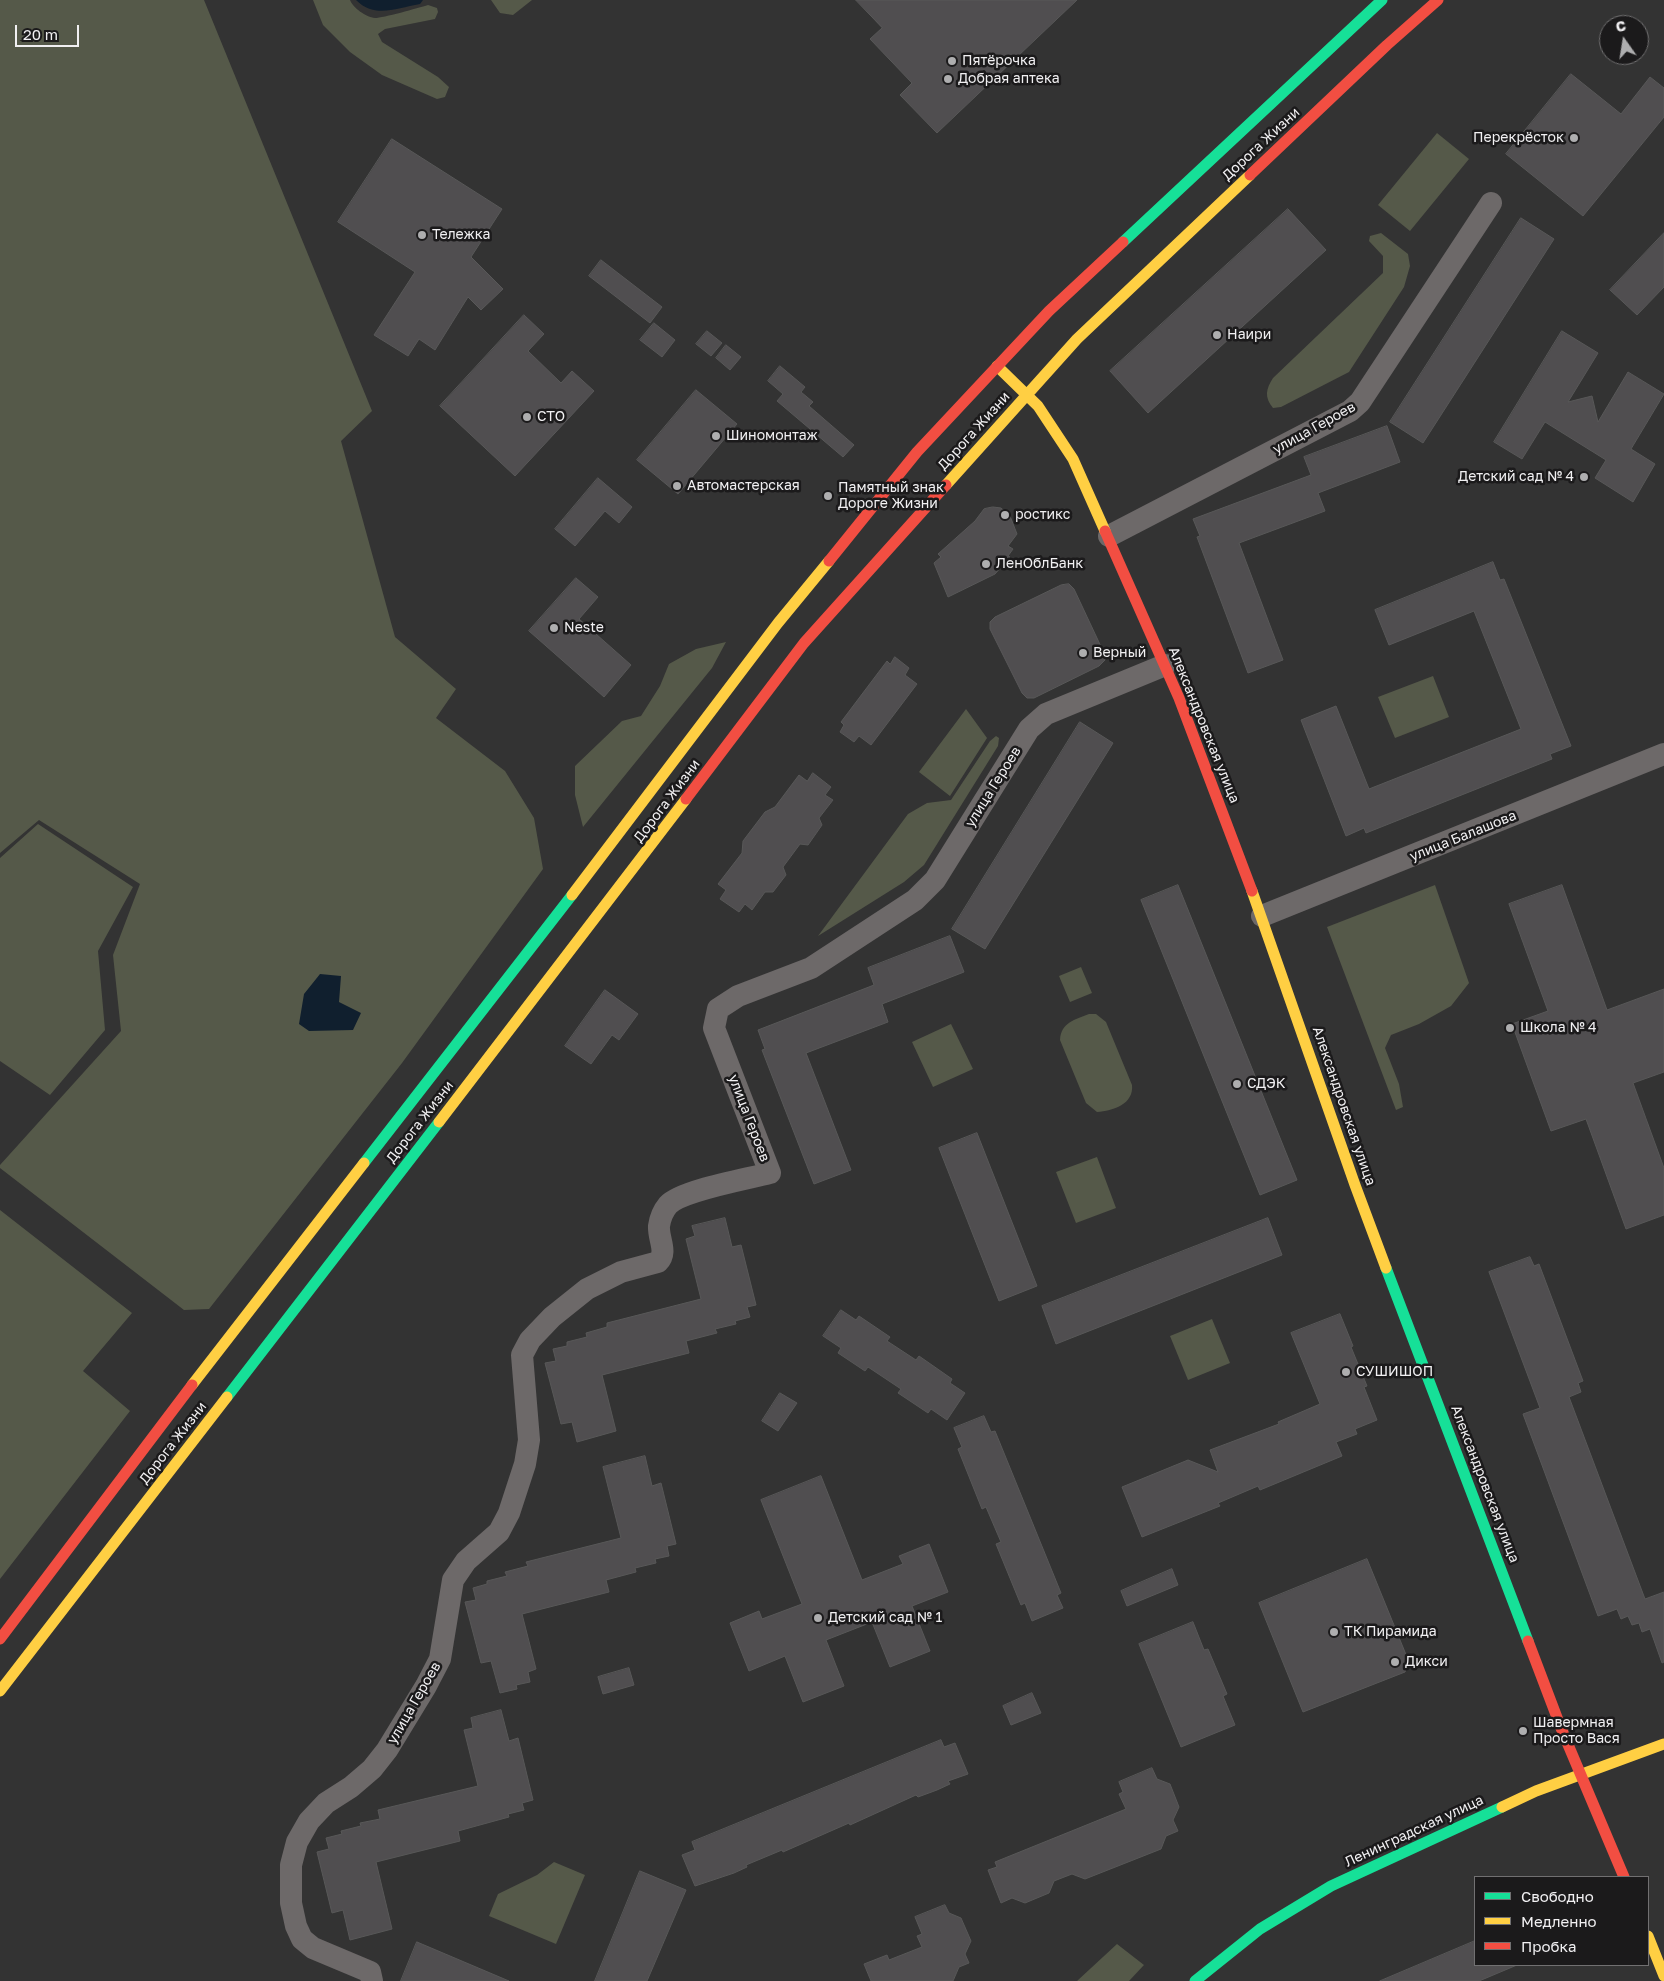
<!DOCTYPE html>
<html>
<head>
<meta charset="utf-8">
<style>
	body { margin:0 }
	#map { position:relative; width:1664px; height:1981px; overflow:hidden; background:#333; font-family:"Golos Text",sans-serif }
	canvas { display:block }
	.legend { position:absolute; left:1474px; top:1876px; width:175px; height:90px; box-sizing:border-box; background:#1b1a1b; border:1px solid #717071; margin:0; padding:6px 9px; list-style:none; font-size:15px; color:#f1f0f2 }
	.legend li { display:flex; align-items:center; gap:10px; height:25px }
	.legend b { width:25px; border:1px solid #717071 }
	.north { position:absolute; left:1599px; top:15px; width:50px; height:50px; box-sizing:border-box; background:#1b1a1b; border:1px solid #717071; border-radius:50%; rotate:347deg; font-size:14px; font-weight:700; line-height:20px; text-align:center; color:#f1f0f2 }
	.north::after { content:''; display:block; margin:auto; width:18px; height:22px; background:#aeaeaf; clip-path:polygon(50% 0,100% 100%,50% 72%,0 100%) }
	.scale { position:absolute; left:15px; top:25px; width:64px; height:22px; box-sizing:border-box; border:2px solid #f1f0f2; border-top:0; padding-left:6px; font-size:15px; line-height:18px; white-space:nowrap; color:#f1f0f2; -webkit-text-stroke:4px #1b1a1b; paint-order:stroke }
</style>
</head>
<body>
<div id="map">
<canvas width="1664" height="1981"></canvas>
<ul class="legend">
<li><b style="height:6px;background:#16e098"></b>Свободно</li>
<li><b style="height:6px;background:#ffcf43"></b>Медленно</li>
<li><b style="height:6px;background:#f24e42"></b>Пробка</li>
</ul>
<div class="north">С</div>
<div class="scale">20 m</div>
</div>
<script>
const context = document.querySelector('canvas').getContext('2d');
context.lineJoin = 'round';
function fill(path, color) { context.fillStyle = color; context.fill(path, 'evenodd'); }
function strokePath(path, color, width, dash) { context.strokeStyle = color; context.lineWidth = width; context.lineCap = dash ? 'butt' : 'round'; context.setLineDash(dash || []); context.stroke(path); }
function write(font, color, halo, rows, align = 'center') {
  context.font = font + ' "Golos Text",sans-serif'; context.lineWidth = 5; context.setLineDash([]); context.textBaseline = 'middle'; context.strokeStyle = halo; context.fillStyle = color; for (const [text, x, y, turn = 0] of rows) {
    context.save(); context.translate(x, y); context.rotate((+turn || 0) * Math.PI / 180); context.textAlign = isNaN(turn) ? turn : align; if (halo) context.strokeText(text, 0, 0); context.fillText(text, 0, 0); context.restore();
  }
}
fill(new Path2D(`
	M 0,0 L 204,0 L 372,411 L 341,441 L 395,637 L 456,689 L 436,718 L 505,771 L 534,818 L 543,869 L 402,1063 L 209,1309 L 184,1310 L 0,1168 L 0,1165 L 121,1031 L 113,955 L 140,884 L 39,820 L 0,853 Z
	M 313,0 L 350,0 C 353,8 366,17 375,18 C 383,18 418,8 428,5 L 437,8 L 438,12 L 435,19 L 385,29 L 378,34 L 382,42 L 438,77 L 449,87 L 445,97 L 437,99 L 382,75 L 350,52 L 323,25 Z
	M 491,0 L 532,0 L 513,15 L 500,13 Z
	M 1437,133 L 1469,159 L 1410,231 L 1378,205 Z
	M 1381,233 L 1408,254 L 1410,266 L 1404,287 L 1349,372 L 1281,407 L 1273,408 C 1264,397 1266,389 1273,378 L 1383,273 L 1383,256 L 1369,241 L 1370,236 Z
	M 726,642 L 712,668 L 583,827 L 575,795 L 575,766 L 622,721 L 641,716 L 660,686 L 669,664 L 696,649 Z
	M 1433,676 L 1449,717 L 1395,738 L 1378,697 Z
	M 966,709 L 987,738 L 950,796 L 919,772 Z
	M 996,736 L 999,738 L 998,746 L 924,865 L 904,882 L 818,936 L 908,814 L 927,803 L 951,800 L 990,741 Z
	M 38,824 L 133,887 L 98,951 L 105,1030 L 50,1095 L 0,1061 L 0,858 Z
	M 1435,885 L 1469,983 L 1451,1006 L 1419,1024 L 1391,1035 L 1385,1048 L 1399,1084 L 1403,1107 L 1396,1110 L 1327,927 Z
	M 1081,967 L 1092,993 L 1070,1002 L 1059,976 Z
	M 1089,1014 L 1096,1014 L 1106,1022 L 1132,1085 C 1134,1104 1113,1111 1097,1112 L 1086,1103 L 1060,1040 C 1061,1022 1075,1020 1089,1014 Z
	M 951,1024 L 973,1069 L 933,1087 L 912,1042 Z
	M 1097,1157 L 1116,1208 L 1076,1223 L 1056,1172 Z
	M 0,1210 L 132,1313 L 83,1371 L 130,1411 L 0,1579 Z
	M 1212,1319 L 1230,1363 L 1188,1380 L 1170,1336 Z
	M 554,1862 L 585,1875 L 556,1944 L 489,1916 L 498,1894 L 537,1875 Z
	M 1117,1944 L 1144,1965 L 1129,1981 L 1077,1981 Z`), '#555949');
fill(new Path2D(`
	M 356,0 L 423,0 L 420,4 C 396,8 375,19 356,0 Z
	M 320,974 L 341,976 L 339,1002 L 361,1013 L 353,1030 L 309,1031 L 299,1024 L 304,994 Z`), '#101f2e');
const building = new Path2D(`
	M 856,0 L 1077,0 L 937,133 L 900,95 L 912,83 L 870,39 L 882,28 Z
	M 1571,74 L 1621,114 L 1650,77 L 1664,88 L 1664,117 L 1583,216 L 1506,154 Z
	M 392,139 L 502,209 L 471,257 L 503,289 L 481,310 L 468,297 L 435,350 L 419,339 L 408,356 L 374,335 L 415,272 L 338,222 Z
	M 1288,209 L 1326,250 L 1148,413 L 1110,371 Z
	M 1521,218 L 1554,239 L 1423,443 L 1390,422 Z
	M 1664,233 L 1664,287 L 1637,315 L 1610,290 Z
	M 601,260 L 662,307 L 650,323 L 589,276 Z
	M 524,315 L 544,334 L 528,351 L 561,383 L 572,371 L 594,391 L 515,476 L 440,406 Z
	M 654,323 L 675,340 L 662,357 L 640,340 Z
	M 707,331 L 722,343 L 711,356 L 696,344 Z
	M 1562,331 L 1598,353 L 1568,402 L 1592,396 L 1598,422 L 1628,372 L 1664,394 L 1631,449 L 1655,464 L 1633,502 L 1595,478 L 1606,460 L 1545,422 L 1522,459 L 1494,442 Z
	M 726,345 L 741,357 L 730,370 L 716,358 Z
	M 780,366 L 805,387 L 801,392 L 813,402 L 809,406 L 854,445 L 843,457 L 777,401 L 783,394 L 768,381 Z
	M 696,390 L 737,424 L 678,494 L 637,460 Z
	M 1387,426 L 1400,462 L 1318,493 L 1325,511 L 1239,543 L 1283,660 L 1248,673 L 1197,537 L 1200,536 L 1193,519 L 1311,475 L 1304,457 Z
	M 598,478 L 632,507 L 619,523 L 605,511 L 575,546 L 555,529 Z
	M 993,507 L 1001,508 L 1010,516 L 1017,534 L 1008,546 L 1013,549 L 1008,556 L 1010,557 L 995,574 L 948,597 L 934,563 L 941,557 L 938,554 L 975,521 L 984,509 Z
	M 1493,562 L 1500,580 L 1504,579 L 1571,746 L 1550,754 L 1552,759 L 1366,833 L 1364,828 L 1346,836 L 1301,720 L 1336,706 L 1369,789 L 1521,729 L 1474,611 L 1389,645 L 1375,610 Z
	M 576,578 L 598,597 L 579,619 L 631,665 L 604,697 L 529,631 Z
	M 1069,584 L 1074,589 L 1104,653 L 1105,660 L 1099,666 L 1034,698 L 1027,698 L 1022,693 L 990,629 L 990,622 L 995,617 L 1061,585 Z
	M 895,657 L 909,668 L 905,675 L 917,684 L 871,745 L 859,736 L 854,742 L 840,732 L 844,725 L 841,722 L 887,661 L 890,664 Z
	M 1080,722 L 1113,743 L 985,949 L 952,929 Z
	M 813,773 L 831,787 L 825,795 L 833,800 L 819,818 L 822,825 L 808,845 L 800,844 L 783,867 L 786,875 L 773,892 L 765,892 L 752,910 L 745,904 L 739,912 L 720,899 L 726,890 L 718,884 L 742,853 L 743,841 L 765,812 L 775,807 L 799,775 L 807,781 Z
	M 1178,885 L 1297,1180 L 1260,1195 L 1141,900 Z
	M 1562,885 L 1607,1010 L 1664,989 L 1664,1072 L 1633,1083 L 1664,1168 L 1664,1215 L 1626,1229 L 1586,1119 L 1551,1131 L 1512,1024 L 1548,1011 L 1509,904 Z
	M 950,936 L 964,972 L 882,1004 L 888,1022 L 806,1053 L 851,1170 L 814,1184 L 762,1050 L 765,1049 L 758,1030 L 874,985 L 868,968 Z
	M 605,990 L 638,1014 L 619,1040 L 612,1035 L 591,1064 L 565,1046 Z
	M 977,1133 L 1037,1286 L 999,1301 L 939,1148 Z
	M 725,1218 L 732,1247 L 741,1245 L 756,1305 L 747,1307 L 750,1317 L 735,1321 L 736,1324 L 715,1329 L 717,1333 L 686,1341 L 689,1353 L 602,1375 L 616,1431 L 577,1442 L 572,1422 L 561,1424 L 545,1363 L 556,1361 L 553,1349 L 567,1346 L 567,1342 L 587,1337 L 586,1333 L 607,1327 L 607,1323 L 701,1299 L 686,1239 L 695,1236 L 692,1226 Z
	M 1268,1218 L 1282,1255 L 1056,1344 L 1042,1306 Z
	M 1530,1257 L 1534,1266 L 1539,1264 L 1583,1381 L 1578,1383 L 1581,1392 L 1569,1397 L 1645,1599 L 1664,1592 L 1664,1662 L 1662,1663 L 1650,1629 L 1642,1632 L 1639,1623 L 1632,1625 L 1628,1616 L 1621,1619 L 1617,1609 L 1598,1616 L 1523,1414 L 1540,1408 L 1489,1272 Z
	M 841,1310 L 856,1320 L 859,1316 L 890,1337 L 887,1341 L 916,1360 L 919,1356 L 952,1379 L 950,1383 L 965,1393 L 947,1420 L 931,1409 L 928,1413 L 898,1393 L 901,1389 L 868,1367 L 865,1371 L 838,1353 L 841,1348 L 823,1336 Z
	M 1340,1314 L 1353,1346 L 1351,1347 L 1367,1386 L 1364,1387 L 1377,1420 L 1355,1429 L 1357,1434 L 1336,1442 L 1342,1456 L 1260,1490 L 1258,1486 L 1218,1503 L 1220,1506 L 1142,1537 L 1122,1487 L 1188,1460 L 1218,1472 L 1210,1450 L 1279,1424 L 1278,1422 L 1320,1404 L 1291,1333 Z
	M 780,1393 L 797,1403 L 778,1431 L 762,1421 Z
	M 984,1416 L 991,1432 L 995,1431 L 1061,1593 L 1057,1595 L 1063,1608 L 1032,1621 L 1025,1603 L 1021,1605 L 996,1544 L 1001,1542 L 986,1507 L 982,1509 L 958,1449 L 962,1447 L 954,1428 Z
	M 645,1456 L 652,1486 L 661,1483 L 676,1544 L 667,1546 L 669,1556 L 655,1559 L 656,1563 L 635,1568 L 636,1572 L 606,1580 L 609,1592 L 522,1614 L 536,1669 L 528,1672 L 530,1682 L 516,1685 L 517,1689 L 500,1693 L 491,1661 L 481,1663 L 465,1602 L 476,1600 L 473,1588 L 487,1584 L 487,1581 L 507,1576 L 505,1572 L 528,1566 L 526,1562 L 621,1538 L 603,1467 Z
	M 821,1476 L 862,1580 L 903,1564 L 899,1556 L 929,1544 L 948,1592 L 912,1606 L 930,1651 L 890,1667 L 872,1622 L 826,1640 L 844,1686 L 803,1702 L 785,1656 L 749,1671 L 730,1623 L 759,1611 L 762,1619 L 802,1604 L 761,1500 Z
	M 1367,1559 L 1409,1662 L 1405,1672 L 1303,1712 L 1259,1603 Z
	M 1172,1569 L 1178,1585 L 1127,1606 L 1121,1591 Z
	M 1193,1622 L 1204,1650 L 1208,1649 L 1227,1694 L 1223,1696 L 1235,1725 L 1181,1747 L 1139,1644 Z
	M 629,1668 L 634,1685 L 603,1694 L 598,1677 Z
	M 1032,1693 L 1041,1713 L 1011,1725 L 1003,1706 Z
	M 501,1710 L 509,1741 L 518,1738 L 533,1800 L 522,1803 L 524,1810 L 508,1814 L 509,1817 L 458,1831 L 460,1841 L 376,1862 L 392,1929 L 350,1940 L 343,1910 L 332,1913 L 317,1852 L 329,1849 L 326,1838 L 342,1834 L 341,1831 L 361,1826 L 360,1823 L 380,1819 L 378,1810 L 478,1786 L 464,1730 L 473,1728 L 471,1718 Z
	M 941,1740 L 944,1747 L 955,1743 L 968,1774 L 948,1781 L 950,1784 L 937,1790 L 918,1797 L 916,1795 L 850,1825 L 849,1823 L 783,1852 L 782,1850 L 746,1865 L 747,1867 L 734,1873 L 695,1886 L 682,1855 L 695,1850 L 692,1842 Z
	M 1152,1768 L 1157,1779 L 1170,1784 L 1179,1807 L 1173,1820 L 1178,1831 L 1166,1836 L 1161,1849 L 1085,1879 L 1072,1874 L 1054,1881 L 1049,1893 L 1025,1903 L 1012,1898 L 1001,1903 L 988,1870 L 997,1867 L 995,1862 L 1126,1809 L 1119,1794 L 1123,1792 L 1119,1782 Z
	M 640,1871 L 686,1890 L 647,1981 L 595,1981 Z
	M 945,1905 L 949,1913 L 961,1918 L 971,1941 L 965,1954 L 969,1963 L 959,1967 L 953,1981 L 871,1981 L 864,1964 L 887,1955 L 889,1960 L 922,1947 L 917,1936 L 922,1934 L 915,1917 Z
	M 1475,1941 L 1475,1965 L 1517,1965 L 1479,1981 L 1380,1981 Z
	M 417,1942 L 509,1981 L 401,1981 Z`);
fill(building, '#504e50');
strokePath(building, '#585858', 1);
strokePath(new Path2D(`
	M 1109,536 L 1350,411 L 1360,402 L 1491,203
	M 1262,916 L 1664,754
	M 372,1981 L 370,1972 L 313,1948 L 302,1939 L 296,1926 L 291,1903 L 291,1865 L 297,1842 L 309,1821 L 326,1803 L 351,1787 L 372,1769 L 387,1750 L 426,1686 L 440,1659 L 453,1580 L 466,1561 L 499,1532 L 509,1513 L 525,1464 L 529,1440 L 522,1355 L 530,1340 L 552,1317 L 587,1289 L 621,1272 L 658,1262 C 668,1252 658,1239 659,1226 C 660,1219 663,1211 668,1205 C 682,1190 748,1179 770,1173 L 714,1028 L 718,1009 L 738,996 L 811,968 L 915,900 L 935,880 L 1029,729 L 1046,714 L 1165,665`), '#6d6969', 22);
strokePath(new Path2D(`
	M 1123,242 L 1382,0
	M 364,1163 L 572,895
	M 1386,1268 L 1528,1641
	M 227,1397 L 439,1122
	M 1195,1981 L 1260,1929 L 1331,1886 L 1502,1807`), '#16e098', 11);
strokePath(new Path2D(`
	M 997,366 L 1038,406 L 1073,459 L 1105,531
	M 946,485 L 1077,339 L 1250,175
	M 1252,891 L 1355,1185 L 1386,1268
	M 572,895 L 778,623 L 829,561
	M 439,1122 L 686,799
	M 192,1385 L 364,1163
	M 0,1691 L 227,1397
	M 1502,1807 L 1536,1791 L 1664,1744
	M 1648,1936 L 1664,1976`), '#ffcf43', 11);
strokePath(new Path2D(`
	M 1250,175 L 1387,45 L 1438,0
	M 1105,531 L 1179,698 L 1252,891
	M 829,561 L 917,452 L 1049,311 L 1123,242
	M 686,799 L 804,643 L 946,485
	M 0,1639 L 192,1385
	M 1528,1641 L 1561,1728 L 1624,1877`), '#f24e42', 11);
for (const [x, y, r, color] of [
	[952,61,5,"#aeaeaf"],
	[948,79,5,"#aeaeaf"],
	[1574,138,5,"#aeaeaf"],
	[422,235,5,"#aeaeaf"],
	[1217,335,5,"#aeaeaf"],
	[527,417,5,"#aeaeaf"],
	[716,436,5,"#aeaeaf"],
	[1584,477,5,"#aeaeaf"],
	[677,486,5,"#aeaeaf"],
	[828,496,5,"#aeaeaf"],
	[1005,515,5,"#aeaeaf"],
	[986,564,5,"#aeaeaf"],
	[554,628,5,"#aeaeaf"],
	[1083,653,5,"#aeaeaf"],
	[1510,1028,5,"#aeaeaf"],
	[1237,1084,5,"#aeaeaf"],
	[1346,1372,5,"#aeaeaf"],
	[818,1618,5,"#aeaeaf"],
	[1334,1632,5,"#aeaeaf"],
	[1395,1662,5,"#aeaeaf"],
	[1523,1731,5,"#aeaeaf"]
]) { const dot = new Path2D(); dot.arc(x, y, r, 0, 2 * Math.PI); context.fillStyle = color; context.fill(dot); strokePath(dot, '#1b1a1b', 2); }
write('14px', '#f1f0f2', '#1b1a1b', [
	["Пятёрочка",962,61],
	["Добрая аптека",958,79],
	["Перекрёсток",1564,138,"right"],
	["Тележка",432,235],
	["Наири",1227,335],
	["СТО",537,417],
	["Шиномонтаж",726,436],
	["Детский сад № 4",1574,477,"right"],
	["Автомастерская",687,486],
	["Памятный знак",838,488],
	["Дороге Жизни",838,504],
	["ростикс",1015,515],
	["ЛенОблБанк",996,564],
	["Neste",564,628],
	["Верный",1093,653],
	["Школа № 4",1520,1028],
	["СДЭК",1247,1084],
	["СУШИШОП",1356,1372],
	["Детский сад № 1",828,1618],
	["ТК Пирамида",1344,1632],
	["Дикси",1405,1662],
	["Шавермная",1533,1723],
	["Просто Вася",1533,1739]
], 'left');
write('14px', '#f1f0f2', '#1b1a1b', [
	["Дорога Жизни",1261,144,-43],
	["улица Героев",1314,428,-29],
	["Дорога Жизни",974,431,-48],
	["Александровская улица",1204,725,68],
	["улица Героев",993,787,-58],
	["Дорога Жизни",667,801,-53],
	["улица Балашова",1463,836,-22],
	["Александровская улица",1344,1106,71],
	["улица Героев",749,1118,69],
	["Дорога Жизни",420,1122,-52],
	["Дорога Жизни",173,1443,-52],
	["Александровская улица",1485,1484,69],
	["улица Героев",414,1703,-60],
	["Ленинградская улица",1414,1831,-25]
]);
</script>
</body>
</html>
